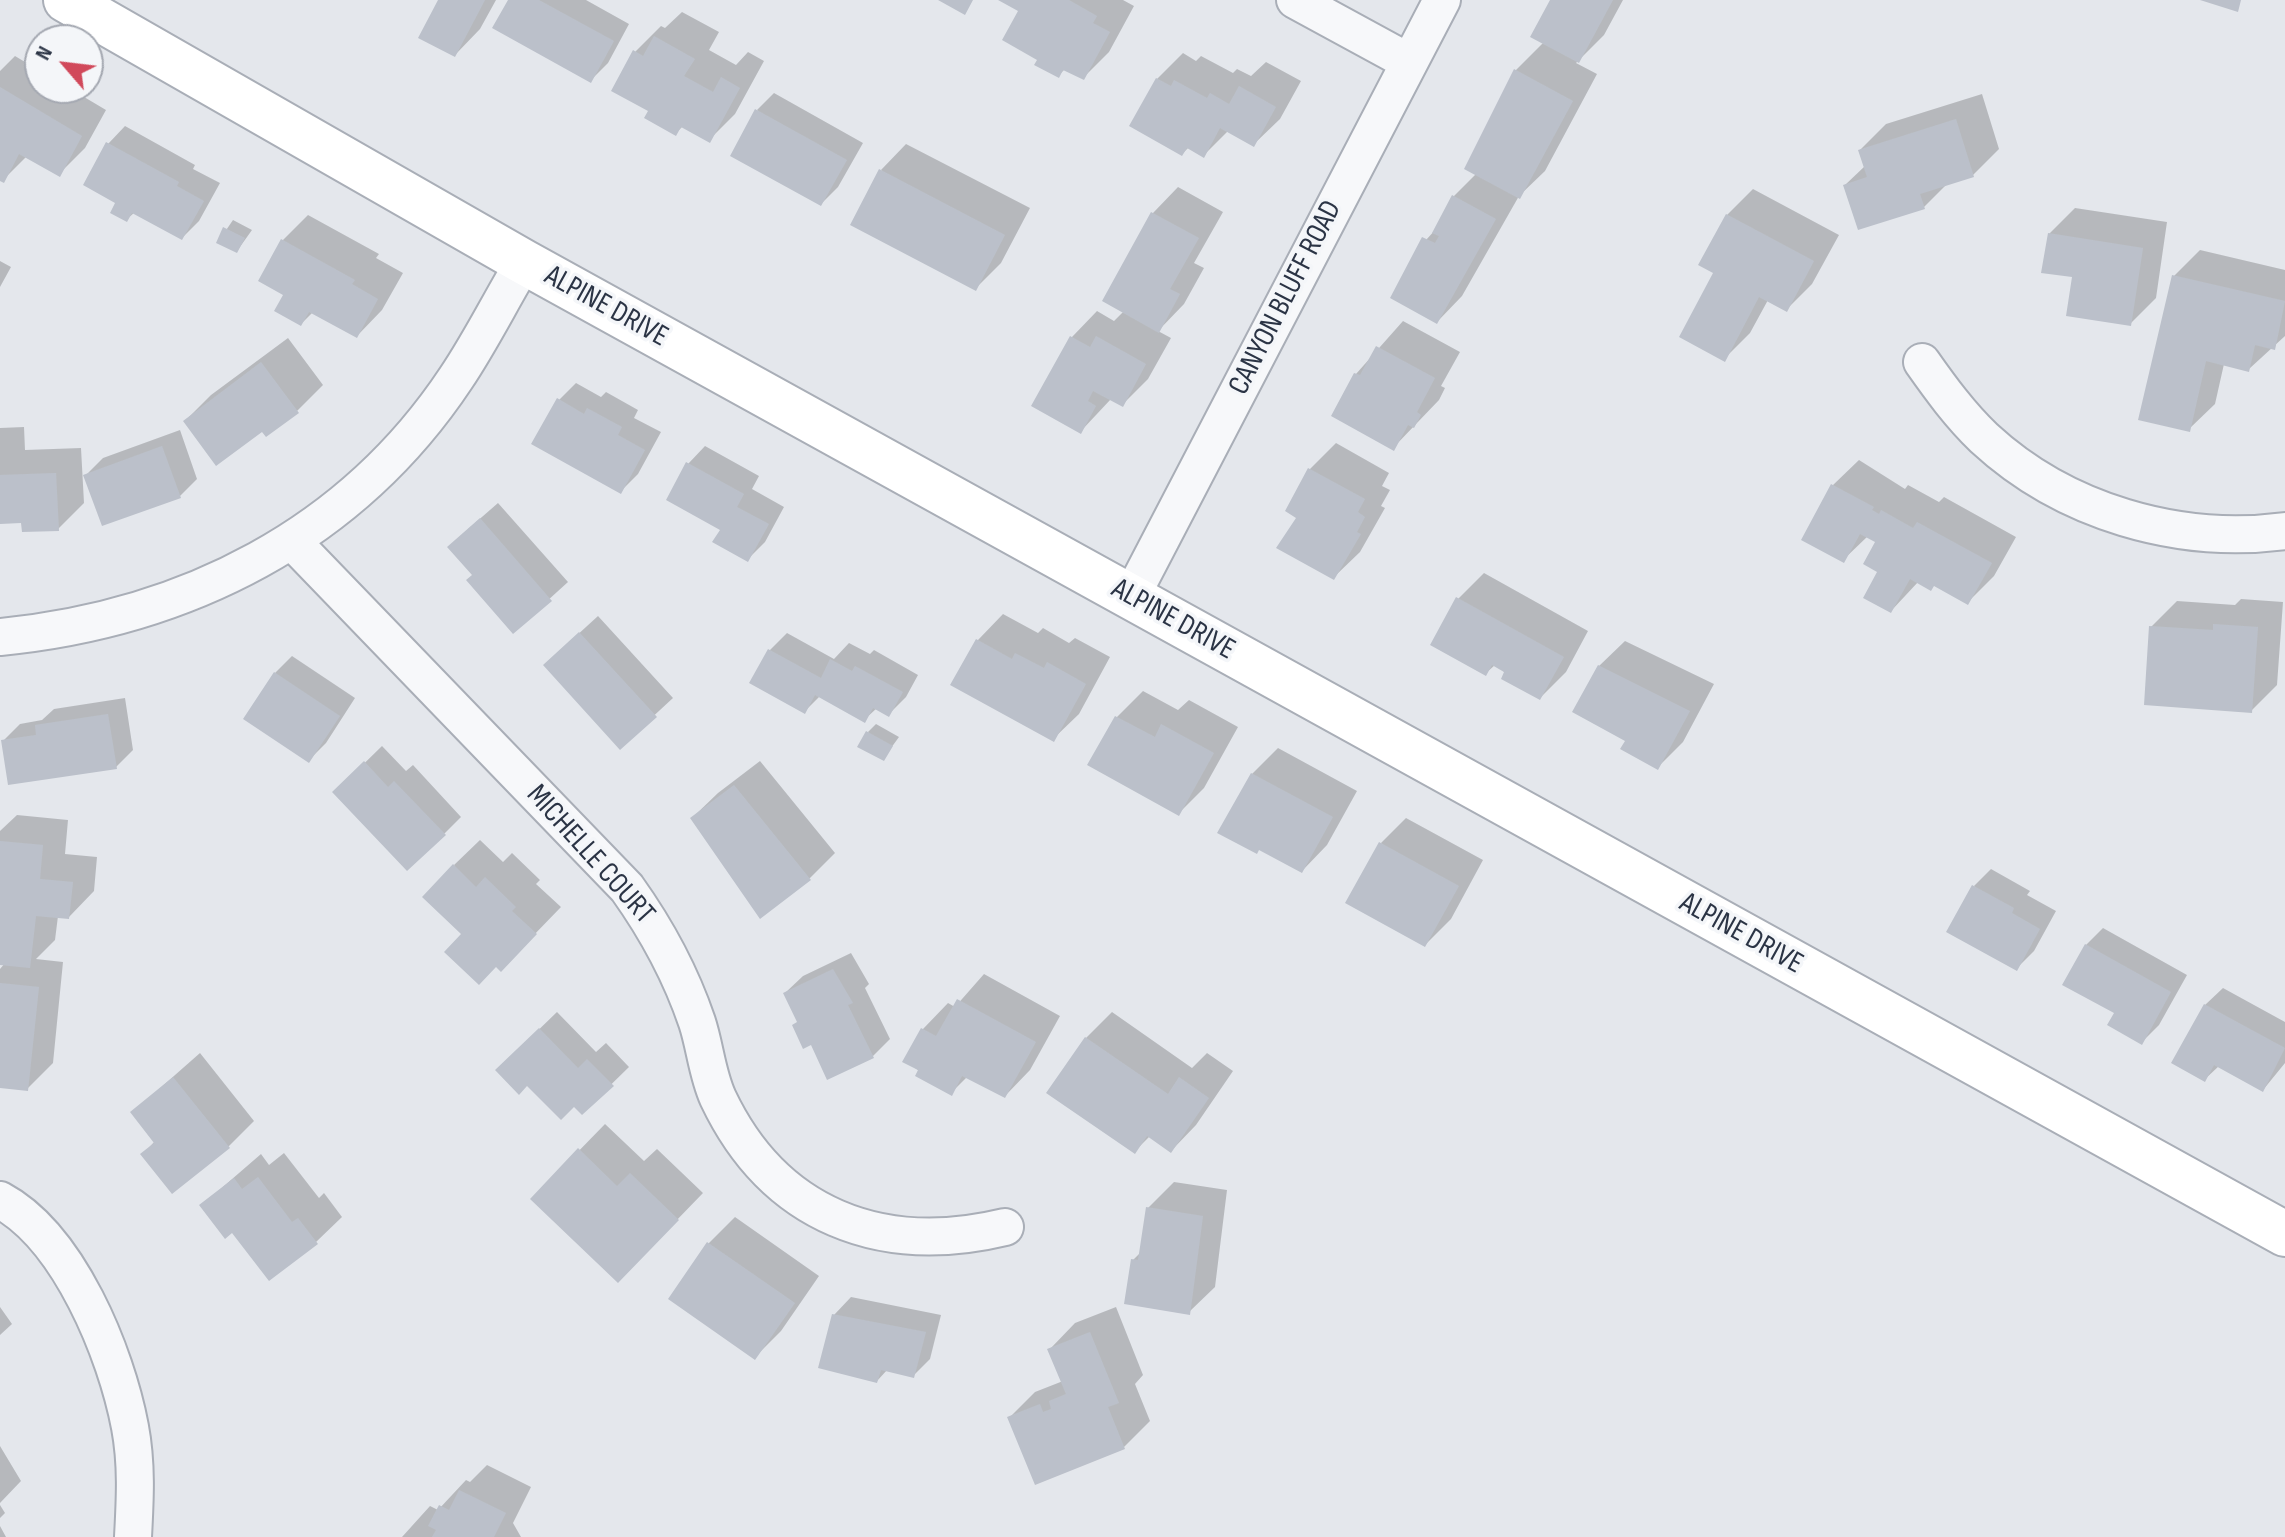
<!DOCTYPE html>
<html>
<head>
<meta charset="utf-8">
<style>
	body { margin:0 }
	#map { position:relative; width:2285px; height:1537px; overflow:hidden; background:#e4e7ec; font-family:"Sofia Sans Condensed",sans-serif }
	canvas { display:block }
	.north { position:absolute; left:24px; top:24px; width:80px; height:80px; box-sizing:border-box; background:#f4f6f9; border:2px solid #a4a8b1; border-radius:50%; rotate:298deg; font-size:22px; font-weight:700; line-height:32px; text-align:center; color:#2b3445 }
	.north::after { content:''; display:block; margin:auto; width:28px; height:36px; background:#d1495b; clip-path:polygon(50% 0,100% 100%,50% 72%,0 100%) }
</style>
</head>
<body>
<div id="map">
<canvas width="2285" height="1537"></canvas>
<div class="north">N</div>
</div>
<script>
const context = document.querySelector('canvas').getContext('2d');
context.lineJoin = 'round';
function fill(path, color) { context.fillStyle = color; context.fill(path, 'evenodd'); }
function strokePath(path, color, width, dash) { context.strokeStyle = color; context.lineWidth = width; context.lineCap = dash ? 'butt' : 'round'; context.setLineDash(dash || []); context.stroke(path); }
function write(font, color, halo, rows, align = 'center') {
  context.font = font + ' "Sofia Sans Condensed",sans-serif'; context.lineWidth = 7; context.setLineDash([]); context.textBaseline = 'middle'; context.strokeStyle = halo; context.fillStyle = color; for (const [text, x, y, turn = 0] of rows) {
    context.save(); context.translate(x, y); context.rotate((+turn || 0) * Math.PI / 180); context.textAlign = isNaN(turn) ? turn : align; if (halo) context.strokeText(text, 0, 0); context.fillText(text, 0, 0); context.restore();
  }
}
fill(new Path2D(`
	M 440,0 L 496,0 L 480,29 L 455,55 Z
	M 510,0 L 586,0 L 629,24 L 608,63 L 591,80 Z
	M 1004,0 L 1123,0 L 1134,6 L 1109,52 L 1083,78 L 1066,68 L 1058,76 L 1040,59 L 1021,10 Z
	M 1553,0 L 1623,0 L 1604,35 L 1576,63 L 1597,74 L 1545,171 L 1519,196 L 1462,296 L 1437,322 L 1426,240 L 1436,229 L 1454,196 L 1476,174 L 1516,70 L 1544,42 Z
	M 682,12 L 719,32 L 709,50 L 736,65 L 748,52 L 764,61 L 735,114 L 709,140 L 683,126 L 676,133 L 651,110 L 635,52 L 661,26 L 665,28 Z
	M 1183,53 L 1196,61 L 1201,56 L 1233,73 L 1237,69 L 1251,76 L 1266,62 L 1301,81 L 1280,119 L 1254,144 L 1229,130 L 1204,155 L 1189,147 L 1182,154 L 1157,79 Z
	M 15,56 L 40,71 L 40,88 L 69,88 L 106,110 L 85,148 L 59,174 L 27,156 L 3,180 L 0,178 L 0,71 Z
	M 774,93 L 863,143 L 838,187 L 821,204 L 757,110 Z
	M 1982,94 L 1999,149 L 1973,175 L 1948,183 L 1924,207 L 1845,185 L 1865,166 L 1860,150 L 1886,124 Z
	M 125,126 L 195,165 L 193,169 L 220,183 L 199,221 L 182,238 L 135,212 L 126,220 L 118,202 L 108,144 Z
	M 906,144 L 1030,208 L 1001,263 L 976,288 L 881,170 Z
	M 1178,187 L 1223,212 L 1194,263 L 1204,268 L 1184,304 L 1158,331 L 1171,338 L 1148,379 L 1122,405 L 1111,399 L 1081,431 L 1072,337 L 1097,311 L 1114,321 L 1124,311 L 1105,301 L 1153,213 Z
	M 1753,189 L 1839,235 L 1812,284 L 1786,310 L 1768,300 L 1750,333 L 1724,359 L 1716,272 L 1727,215 Z
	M 2075,208 L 2167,222 L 2156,298 L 2130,324 L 2049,234 Z
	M 308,215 L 379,254 L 376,258 L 403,273 L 382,310 L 357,336 L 313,312 L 301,324 L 286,295 L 283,240 Z
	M 233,220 L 252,230 L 237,251 L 218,242 Z
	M 2200,250 L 2285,270 L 2285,336 L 2249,369 L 2224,364 L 2215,404 L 2189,429 L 2174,276 Z
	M 0,261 L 11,267 L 0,287 Z
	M 1403,321 L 1460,352 L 1441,386 L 1445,388 L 1439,400 L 1393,448 L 1356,374 Z
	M 288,338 L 323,385 L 297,411 L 263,429 L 185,421 L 211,395 Z
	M 576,383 L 601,397 L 606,392 L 638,410 L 634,418 L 661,432 L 638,474 L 621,491 L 559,400 Z
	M 24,427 L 25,450 L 81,448 L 84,503 L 58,529 L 23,521 L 0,522 L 0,428 Z
	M 180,430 L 197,479 L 180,496 L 86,475 L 103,458 Z
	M 1336,443 L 1389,473 L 1382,486 L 1390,490 L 1381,506 L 1385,508 L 1360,552 L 1334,577 L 1299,517 L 1287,511 L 1310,469 Z
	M 705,446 L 759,476 L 752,489 L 784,507 L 765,542 L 748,559 L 722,529 L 688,464 Z
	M 1859,460 L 1905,489 L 1908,485 L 1939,502 L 1944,497 L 2016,537 L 1994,576 L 1968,602 L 1935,584 L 1919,581 L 1891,611 L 1880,571 L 1878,541 L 1868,536 L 1843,560 L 1833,485 Z
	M 498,503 L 568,582 L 514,631 L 474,574 L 467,530 Z
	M 1484,573 L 1588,631 L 1566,672 L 1540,698 L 1495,665 L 1486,673 L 1458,599 Z
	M 2241,599 L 2283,602 L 2277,685 L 2251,711 L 2151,627 L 2177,601 L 2235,605 Z
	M 1003,614 L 1038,633 L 1043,628 L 1069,643 L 1075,638 L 1110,657 L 1079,714 L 1053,739 L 953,684 L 978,640 Z
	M 598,616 L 673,698 L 620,747 L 563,648 Z
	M 787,633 L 834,659 L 849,643 L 870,654 L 874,650 L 918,675 L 906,697 L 889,714 L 877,708 L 864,720 L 820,696 L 805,711 L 752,682 L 770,650 Z
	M 1625,641 L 1714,684 L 1683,742 L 1657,768 L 1627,740 L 1599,666 Z
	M 292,656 L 355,698 L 326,743 L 309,760 L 275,673 Z
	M 1143,691 L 1178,710 L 1189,700 L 1238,727 L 1204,788 L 1179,813 L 1090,764 L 1117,717 Z
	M 125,698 L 133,750 L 116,767 L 3,741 L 20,724 L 42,720 L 54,709 Z
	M 876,724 L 899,737 L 883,759 L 868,732 Z
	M 382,746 L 406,771 L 413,765 L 461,817 L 444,834 L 335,792 Z
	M 1278,748 L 1357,791 L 1327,845 L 1302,871 L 1252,774 Z
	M 760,761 L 835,853 L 810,878 L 760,916 L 692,818 L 718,793 Z
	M 17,815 L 68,820 L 65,854 L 97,857 L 94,891 L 69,917 L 58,916 L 55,940 L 36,959 L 63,962 L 53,1063 L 27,1089 L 0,1086 L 0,969 L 5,963 L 0,963 L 0,831 Z
	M 1406,818 L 1483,860 L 1451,919 L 1425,945 L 1381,843 Z
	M 480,840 L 503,862 L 512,853 L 540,880 L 536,884 L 561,907 L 501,969 L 454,865 Z
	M 1991,869 L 2030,891 L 2027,895 L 2056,911 L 2034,951 L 2017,968 L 1974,886 Z
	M 2103,928 L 2187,975 L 2159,1025 L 2142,1042 L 2086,945 Z
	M 851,953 L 869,984 L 865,988 L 890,1039 L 873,1056 L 812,1042 L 785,993 L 803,976 Z
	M 984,974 L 1060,1016 L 1030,1070 L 1005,1096 L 968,1076 L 951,1093 L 905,1061 L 923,1029 L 948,1003 L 955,1007 Z
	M 2223,988 L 2285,1022 L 2285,1063 L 2263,1090 L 2219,1066 L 2204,1080 L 2205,1005 Z
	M 557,1012 L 596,1052 L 606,1043 L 629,1067 L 582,1113 L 574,1105 L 497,1070 Z
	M 1112,1012 L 1192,1068 L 1207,1053 L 1233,1071 L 1196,1125 L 1171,1151 L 1150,1136 L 1134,1152 L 1086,1038 Z
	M 200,1053 L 254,1121 L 228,1147 L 143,1154 L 155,1141 L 133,1112 Z
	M 605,1124 L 644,1161 L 657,1149 L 703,1193 L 643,1255 L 532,1199 Z
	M 284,1153 L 319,1198 L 324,1193 L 342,1217 L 316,1242 L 232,1230 L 202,1205 L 261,1154 L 269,1165 Z
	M 1174,1182 L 1227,1190 L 1215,1287 L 1189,1312 L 1133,1260 L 1142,1251 L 1148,1208 Z
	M 735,1217 L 819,1276 L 781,1331 L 755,1357 L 671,1298 L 709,1243 Z
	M 851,1297 L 941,1315 L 930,1359 L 913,1376 L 888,1369 L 877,1381 L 834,1315 Z
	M 0,1307 L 12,1324 L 0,1335 Z
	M 1116,1307 L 1143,1375 L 1135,1384 L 1150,1421 L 1124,1447 L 1036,1483 L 1009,1418 L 1035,1392 L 1063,1381 L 1050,1349 L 1075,1323 Z
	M 0,1446 L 21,1481 L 0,1503 Z
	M 487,1465 L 531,1487 L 513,1523 L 521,1537 L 402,1537 L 430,1506 L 438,1510 L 466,1480 L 470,1482 Z
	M 0,1505 L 5,1513 L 0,1518 Z
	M 0,1526 L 6,1537 L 0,1537 Z`), '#0003');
fill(new Path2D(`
	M 438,0 L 485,0 L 455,57 L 418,38 Z
	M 508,0 L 539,0 L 614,41 L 591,83 L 492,28 Z
	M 938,0 L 973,0 L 965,15 Z
	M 998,0 L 1069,0 L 1097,16 L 1093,23 L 1110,32 L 1084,80 L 1063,70 L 1059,78 L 1034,65 L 1037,60 L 1002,40 L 1018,11 Z
	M 1550,0 L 1613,0 L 1579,63 L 1530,37 Z
	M 2200,0 L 2241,0 L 2238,12 Z
	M 654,36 L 695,59 L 684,76 L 713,92 L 721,77 L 740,88 L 710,143 L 681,127 L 676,136 L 644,118 L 648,111 L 611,91 L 633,50 L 643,56 Z
	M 1514,69 L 1573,101 L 1520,199 L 1464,169 Z
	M 1156,78 L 1171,86 L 1174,80 L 1207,98 L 1210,93 L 1229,104 L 1239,86 L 1276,107 L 1254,147 L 1220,128 L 1204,158 L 1187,148 L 1182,156 L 1129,126 Z
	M 0,87 L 82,136 L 60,177 L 19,154 L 4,183 L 0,181 Z
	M 755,109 L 847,160 L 821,206 L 730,156 Z
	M 1956,119 L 1974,177 L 1920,194 L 1925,209 L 1858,230 L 1843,185 L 1867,177 L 1858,150 Z
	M 106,142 L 179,182 L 177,186 L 204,201 L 182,240 L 132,213 L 127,222 L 110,213 L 115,203 L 83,185 Z
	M 879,169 L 1005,235 L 976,291 L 850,225 Z
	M 1452,195 L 1496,219 L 1437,324 L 1390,298 L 1422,237 L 1435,243 L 1439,236 L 1432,233 Z
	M 1151,212 L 1199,238 L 1170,289 L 1180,294 L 1159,333 L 1102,301 Z
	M 1726,214 L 1814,261 L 1787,312 L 1759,297 L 1725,362 L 1679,337 L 1713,273 L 1698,265 Z
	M 223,227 L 245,238 L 237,253 L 216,243 Z
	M 2048,233 L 2143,248 L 2131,326 L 2066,316 L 2072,277 L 2041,273 Z
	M 281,239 L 355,280 L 352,284 L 378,299 L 357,338 L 309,312 L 301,326 L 274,311 L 283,295 L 258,281 Z
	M 2172,275 L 2285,301 L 2275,350 L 2255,345 L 2249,372 L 2206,361 L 2190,432 L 2138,420 Z
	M 1070,336 L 1090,347 L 1096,336 L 1146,364 L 1123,407 L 1093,391 L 1088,401 L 1096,406 L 1081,434 L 1031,406 Z
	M 1376,346 L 1435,378 L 1417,412 L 1421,415 L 1414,428 L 1408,425 L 1394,451 L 1331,416 L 1354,373 L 1360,375 Z
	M 261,362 L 299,413 L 266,437 L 262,432 L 216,466 L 183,421 Z
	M 557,398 L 584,414 L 587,408 L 622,427 L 618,435 L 645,450 L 621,494 L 531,444 Z
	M 162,446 L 181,498 L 102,526 L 83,475 Z
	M 686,462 L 744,494 L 737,507 L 769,524 L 748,562 L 712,542 L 720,530 L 666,500 Z
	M 1308,468 L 1365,499 L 1358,512 L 1365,517 L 1357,532 L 1361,534 L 1334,580 L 1276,548 L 1296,518 L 1285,511 Z
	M 56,473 L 59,531 L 22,532 L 21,523 L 0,524 L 0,475 Z
	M 1831,484 L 1874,507 L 1872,510 L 1879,514 L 1881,510 L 1913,528 L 1917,522 L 1992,563 L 1968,605 L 1934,586 L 1931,591 L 1910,579 L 1891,613 L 1863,598 L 1877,572 L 1863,564 L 1875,542 L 1860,534 L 1844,563 L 1801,540 Z
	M 480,518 L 552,601 L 513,634 L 466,580 L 472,575 L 447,547 Z
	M 1456,597 L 1564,657 L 1540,700 L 1501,679 L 1504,672 L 1492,665 L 1486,676 L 1430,645 Z
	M 2213,624 L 2258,627 L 2252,713 L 2144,705 L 2149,626 L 2213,630 Z
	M 579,632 L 657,717 L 620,750 L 543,665 Z
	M 976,639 L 1012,659 L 1015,653 L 1044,668 L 1047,662 L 1086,684 L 1054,742 L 950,685 Z
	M 768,649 L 821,678 L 830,659 L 852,671 L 855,666 L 903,692 L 889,717 L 873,708 L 865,723 L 815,695 L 805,714 L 749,683 Z
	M 1598,665 L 1690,711 L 1658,770 L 1620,749 L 1625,741 L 1572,712 Z
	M 274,672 L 340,716 L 309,763 L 243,719 Z
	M 108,714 L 117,769 L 8,785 L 1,740 L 36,735 L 35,725 Z
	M 1115,716 L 1155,737 L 1161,724 L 1214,753 L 1179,816 L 1087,765 Z
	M 866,731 L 893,746 L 884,761 L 857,747 Z
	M 364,761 L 388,787 L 394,781 L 446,835 L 407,871 L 332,792 Z
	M 1251,773 L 1333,817 L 1302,873 L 1259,850 L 1257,854 L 1217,833 Z
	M 734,785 L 811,880 L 760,919 L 690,818 Z
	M 0,841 L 43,845 L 40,879 L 73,882 L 69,919 L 36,916 L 30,968 L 0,965 Z
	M 1379,842 L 1459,886 L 1425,947 L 1345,903 Z
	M 453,864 L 476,887 L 485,877 L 516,907 L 512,911 L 537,934 L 501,972 L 496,967 L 479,985 L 444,952 L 461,934 L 422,897 Z
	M 1972,885 L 2014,908 L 2012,913 L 2040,929 L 2017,971 L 1946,932 Z
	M 2085,944 L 2171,992 L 2142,1045 L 2107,1025 L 2114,1013 L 2062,985 Z
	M 833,969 L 853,1003 L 848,1005 L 874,1058 L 827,1080 L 811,1045 L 803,1049 L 792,1025 L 797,1022 L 783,993 Z
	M 0,983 L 39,987 L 28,1091 L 0,1088 Z
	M 957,999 L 1036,1042 L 1005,1098 L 962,1076 L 952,1096 L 915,1076 L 918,1070 L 902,1062 L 921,1028 L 936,1036 Z
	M 2204,1004 L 2285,1048 L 2263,1092 L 2214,1065 L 2205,1082 L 2171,1063 Z
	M 539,1028 L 578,1068 L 587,1059 L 614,1086 L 582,1115 L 574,1107 L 561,1120 L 527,1086 L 519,1095 L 495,1070 Z
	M 1085,1037 L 1168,1094 L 1179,1077 L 1209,1098 L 1171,1153 L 1147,1136 L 1135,1154 L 1046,1093 Z
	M 173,1077 L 230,1148 L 172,1194 L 140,1154 L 154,1143 L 130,1112 Z
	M 578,1148 L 617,1186 L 630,1173 L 679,1220 L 618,1283 L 530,1199 Z
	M 258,1177 L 292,1222 L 298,1218 L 318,1244 L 269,1281 L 232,1233 L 225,1239 L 199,1205 L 234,1178 L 242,1189 Z
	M 1146,1207 L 1203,1216 L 1190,1315 L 1124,1304 L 1131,1259 L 1138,1260 Z
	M 707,1242 L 795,1303 L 755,1360 L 668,1299 Z
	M 832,1314 L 926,1332 L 914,1378 L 881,1370 L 877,1383 L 818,1368 Z
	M 1090,1332 L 1119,1403 L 1108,1407 L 1125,1449 L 1035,1485 L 1007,1417 L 1040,1404 L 1043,1412 L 1051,1409 L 1049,1401 L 1066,1394 L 1047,1349 Z
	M 459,1490 L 506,1513 L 494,1537 L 432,1537 L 436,1530 L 428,1526 L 439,1505 L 449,1510 Z`), '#bbc0ca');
const street = new Path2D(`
	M 1295,0 L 1409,62
	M 1922,362 C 1941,389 1960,415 1984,438 C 2064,512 2178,545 2285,531
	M 292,541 L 627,888 C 657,930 680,972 697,1022 C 705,1046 707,1074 718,1098 C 774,1216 881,1257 1005,1227
	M 1131,597 L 1442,0
	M 0,637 C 185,619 351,536 456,378 C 481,341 501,300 524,262
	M 0,1200 C 69,1237 116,1353 130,1427 C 137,1464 135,1500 133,1537`);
const secondary = new Path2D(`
	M 66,0 L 524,262 L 2285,1234`);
strokePath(street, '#a9aeb7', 40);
strokePath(secondary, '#a9aeb7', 48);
strokePath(street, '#f7f8fa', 36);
strokePath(secondary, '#fff', 44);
write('30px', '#2b3445', '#f4f6f9', [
	["CANYON BLUFF ROAD",1286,298,-63],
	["ALPINE DRIVE",606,307,29],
	["ALPINE DRIVE",1173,620,29],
	["MICHELLE COURT",590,855,48],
	["ALPINE DRIVE",1741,934,29]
]);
</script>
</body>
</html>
